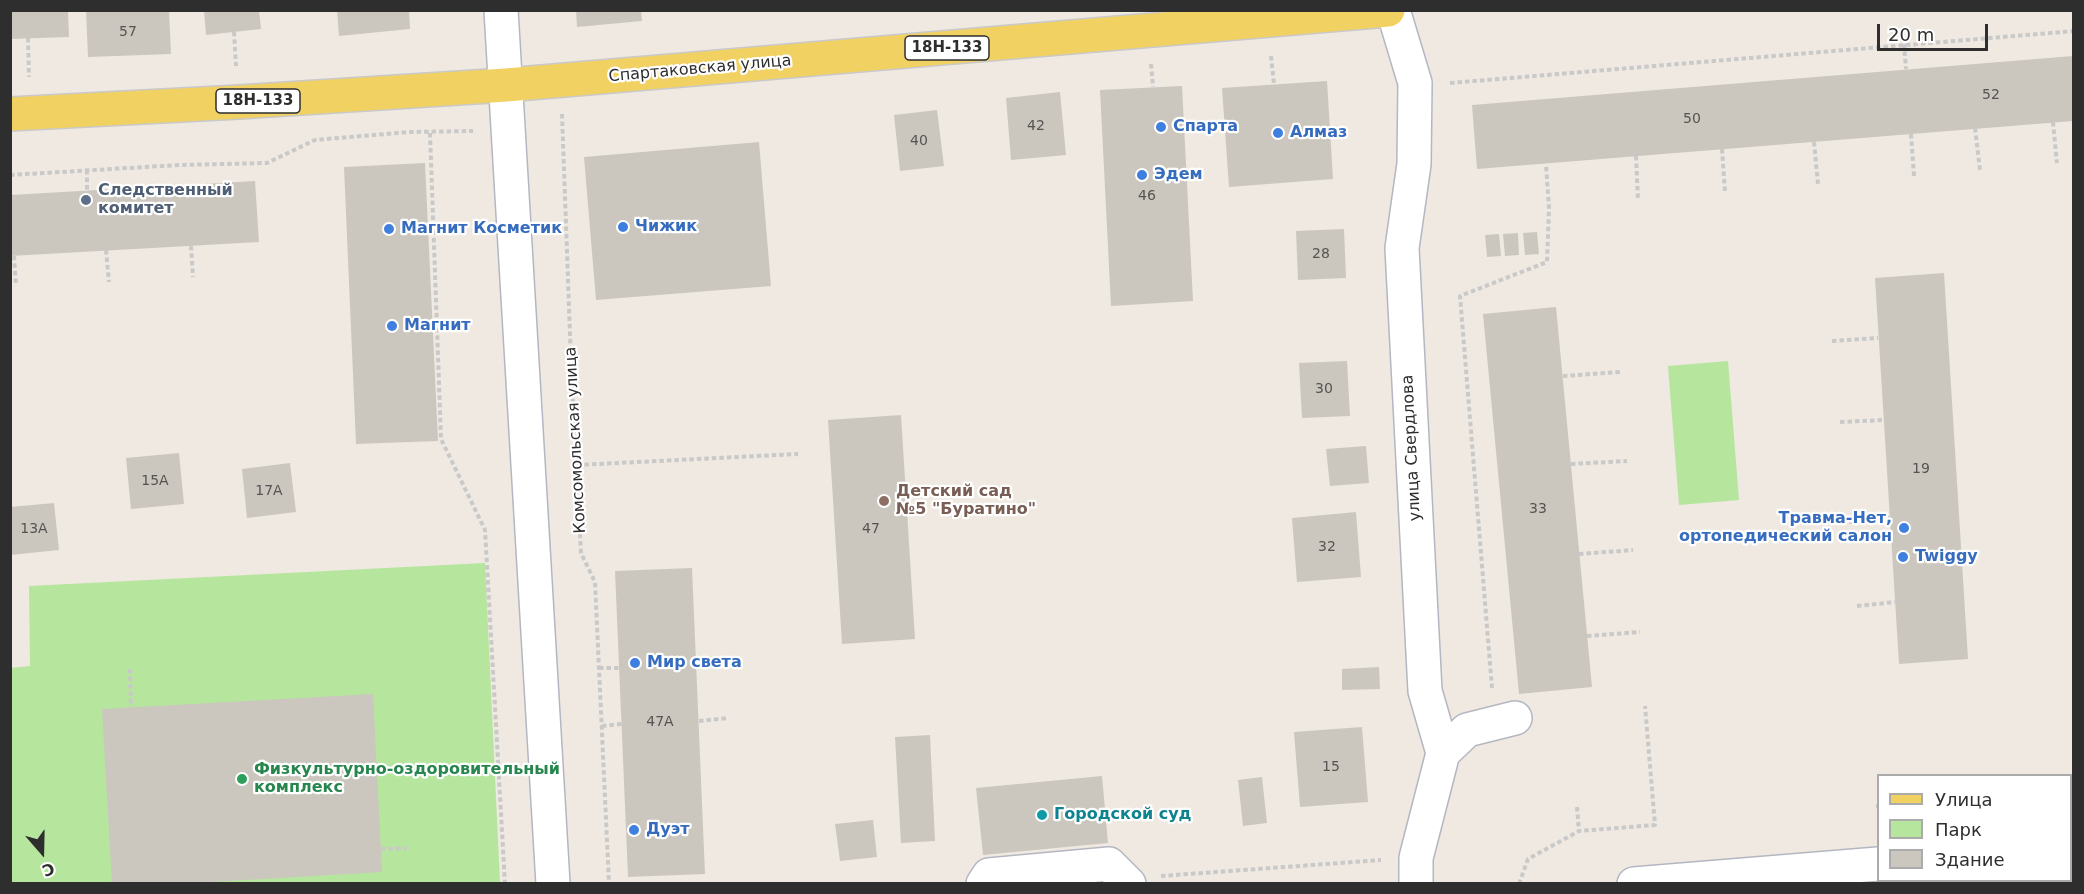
<!DOCTYPE html>
<html>
<head>
<meta charset="utf-8">
<style>
	body { margin:0 }
	#map { position:relative; width:2084px; height:894px; overflow:hidden; background:#efe9e1; font-family:"DejaVu Sans",sans-serif }
	canvas { display:block }
	.frame { position:absolute; inset:0; border:12px solid #2e2e2e; pointer-events:none }
	.legend { position:absolute; left:1877px; top:774px; width:195px; height:108px; box-sizing:border-box; background:#fff; border:2px solid #ababab; margin:0; padding:8px 10px; list-style:none; font-size:18px; color:#2e2e2e }
	.legend li { display:flex; align-items:center; gap:12px; height:30px }
	.legend b { width:30px; border:2px solid #ababab }
	.north { position:absolute; left:12px; top:822px; width:60px; height:60px; -webkit-text-stroke:4px #fff; paint-order:stroke; rotate:160deg; font-size:16px; font-weight:700; line-height:24px; text-align:center; color:#2e2e2e }
	.north::after { content:''; display:block; margin:auto; width:21px; height:27px; background:#2e2e2e; clip-path:polygon(50% 0,100% 100%,50% 72%,0 100%) }
	.scale { position:absolute; left:1877px; top:24px; width:111px; height:27px; box-sizing:border-box; border:3px solid #2e2e2e; border-top:0; padding-left:8px; font-size:18px; line-height:21px; white-space:nowrap; color:#2e2e2e; -webkit-text-stroke:4px #fff; paint-order:stroke }
</style>
</head>
<body>
<div id="map">
<canvas width="2084" height="894"></canvas>
<div class="frame"></div>
<ul class="legend">
<li><b style="height:8px;background:#f2d163"></b>Улица</li>
<li><b style="height:16px;background:#b6e59e"></b>Парк</li>
<li><b style="height:16px;background:#cbc7bf"></b>Здание</li>
</ul>
<div class="north">С</div>
<div class="scale">20 m</div>
</div>
<script>
const context = document.querySelector('canvas').getContext('2d');
context.lineJoin = 'round';
function fill(path, color) { context.fillStyle = color; context.fill(path, 'evenodd'); }
function strokePath(path, color, width, dash) { context.strokeStyle = color; context.lineWidth = width; context.lineCap = dash ? 'butt' : 'round'; context.setLineDash(dash || []); context.stroke(path); }
function write(font, color, halo, rows, align = 'center') {
  context.font = font + ' "DejaVu Sans",sans-serif'; context.lineWidth = 4.5; context.setLineDash([]); context.textBaseline = 'middle'; context.strokeStyle = halo; context.fillStyle = color; for (const [text, x, y, turn = 0] of rows) {
    context.save(); context.translate(x, y); context.rotate((+turn || 0) * Math.PI / 180); context.textAlign = isNaN(turn) ? turn : align; if (halo) context.strokeText(text, 0, 0); context.fillText(text, 0, 0); context.restore();
  }
}
fill(new Path2D(`
	M 1728,361 L 1739,500 L 1679,505 L 1668,366 Z
	M 485,563 L 500,883 L 11,883 L 10,668 L 30,666 L 29,586 Z`), '#b6e59e');
fill(new Path2D(`
	M 10,10 L 68,10 L 69,37 L 10,39 Z
	M 86,10 L 169,10 L 171,54 L 88,57 Z
	M 204,10 L 259,10 L 261,29 L 206,35 Z
	M 337,10 L 409,10 L 410,29 L 339,36 Z
	M 576,10 L 641,10 L 642,21 L 577,27 Z
	M 2073,56 L 2073,121 L 1477,169 L 1472,105 Z
	M 1327,81 L 1333,179 L 1229,187 L 1222,88 Z
	M 1182,86 L 1193,301 L 1111,306 L 1100,90 Z
	M 1060,92 L 1066,155 L 1011,160 L 1006,98 Z
	M 937,110 L 944,166 L 900,171 L 894,115 Z
	M 759,142 L 771,286 L 596,300 L 584,157 Z
	M 425,163 L 438,441 L 356,444 L 344,167 Z
	M 255,181 L 259,242 L 10,256 L 10,195 Z
	M 1344,229 L 1346,278 L 1298,280 L 1296,231 Z
	M 1537,232 L 1539,254 L 1525,255 L 1523,233 Z
	M 1518,233 L 1519,255 L 1505,256 L 1503,234 Z
	M 1499,234 L 1501,256 L 1487,257 L 1485,235 Z
	M 1944,273 L 1968,659 L 1899,664 L 1875,278 Z
	M 1556,307 L 1592,687 L 1519,694 L 1483,314 Z
	M 1347,361 L 1350,416 L 1302,418 L 1299,363 Z
	M 901,415 L 915,639 L 842,644 L 828,420 Z
	M 1366,446 L 1369,483 L 1330,486 L 1326,449 Z
	M 179,453 L 184,504 L 131,509 L 126,458 Z
	M 290,463 L 296,512 L 247,518 L 242,469 Z
	M 54,503 L 59,550 L 10,555 L 10,507 Z
	M 1356,512 L 1361,577 L 1297,582 L 1292,518 Z
	M 692,568 L 705,874 L 628,877 L 615,571 Z
	M 1379,667 L 1380,689 L 1342,690 L 1342,669 Z
	M 373,694 L 382,872 L 177,884 L 112,884 L 102,709 Z
	M 1362,727 L 1368,802 L 1300,807 L 1294,732 Z
	M 930,735 L 935,841 L 901,843 L 895,737 Z
	M 1102,776 L 1108,843 L 983,855 L 976,788 Z
	M 1262,777 L 1267,823 L 1243,826 L 1238,780 Z
	M 873,820 L 877,857 L 840,861 L 835,824 Z`), '#cbc7bf');
const minor = new Path2D(`
	M 501,10 L 553,884
	M 1393,10 L 1415,83 L 1414,164 L 1402,248 L 1425,691 L 1443,753 L 1416,858 L 1416,884
	M 1443,753 L 1467,730 L 1515,718
	M 2070,848 L 2074,847
	M 983,884 L 989,875 L 1109,864 L 1129,884
	M 1634,884 L 1878,864`);
const major = new Path2D(`
	M 10,114 L 239,102 L 506,85 L 1388,10`);
strokePath(minor, '#b4b7c1', 36);
strokePath(major, '#c9c9c9', 36);
strokePath(new Path2D(`
	M 234,32 L 236,66
	M 28,38 L 29,77
	M 1904,44 L 1906,69
	M 1271,56 L 1274,84
	M 1151,64 L 1153,87
	M 1450,83 L 2074,31
	M 562,114 L 571,362 L 581,553 L 595,582 L 609,884
	M 2053,122 L 2057,163
	M 1975,128 L 1980,170
	M 430,133 L 441,439 L 485,530 L 505,884
	M 1911,134 L 1914,176
	M 1814,142 L 1818,184
	M 1722,149 L 1725,192
	M 1636,156 L 1638,200
	M 87,170 L 87,190
	M 10,175 L 179,165 L 267,163 L 315,140 L 409,132 L 473,131
	M 191,246 L 193,277
	M 106,250 L 109,282
	M 14,256 L 16,286
	M 1832,341 L 1878,338
	M 1563,376 L 1620,372
	M 1840,422 L 1884,420
	M 1571,464 L 1627,461
	M 577,465 L 798,454
	M 1849,522 L 1890,518
	M 1579,554 L 1633,550
	M 1857,606 L 1895,602
	M 1587,636 L 1640,632
	M 599,668 L 620,668
	M 130,669 L 131,707
	M 1492,688 L 1460,296 L 1547,262 L 1549,208 L 1546,164
	M 699,721 L 728,718
	M 602,726 L 622,724
	M 2070,791 L 2074,790
	M 1876,806 L 1878,806
	M 1577,807 L 1579,831
	M 381,849 L 407,848
	M 1161,876 L 1381,860
	M 1519,884 L 1528,859 L 1579,831 L 1655,825 L 1645,706`), '#c9c9c9', 4, [4.5, 3]);
strokePath(minor, '#fff', 33);
strokePath(major, '#f2d163', 33);
for (const [x, y, r, color] of [
	[1161,127,6,"#3f7fe0"],
	[1278,133,6,"#3f7fe0"],
	[1142,175,6,"#3f7fe0"],
	[86,200,6,"#5c6f8a"],
	[623,227,6,"#3f7fe0"],
	[389,229,6,"#3f7fe0"],
	[392,326,6,"#3f7fe0"],
	[884,501,6,"#8d6e63"],
	[1904,528,6,"#3f7fe0"],
	[1903,557,6,"#3f7fe0"],
	[635,663,6,"#3f7fe0"],
	[242,779,6,"#2e9e5b"],
	[1042,815,6,"#0f9aa8"],
	[634,830,6,"#3f7fe0"]
]) { const dot = new Path2D(); dot.arc(x, y, r, 0, 2 * Math.PI); context.fillStyle = color; context.fill(dot); strokePath(dot, '#fff', 2); }
write('14px', '#555452', null, [
	["57",128,32],
	["52",1991,95],
	["50",1692,119],
	["42",1036,126],
	["40",919,141],
	["46",1147,196],
	["28",1321,254],
	["30",1324,389],
	["19",1921,469],
	["15А",155,481],
	["17А",269,491],
	["33",1538,509],
	["13А",34,529],
	["47",871,529],
	["32",1327,547],
	["47А",660,722],
	["15",1331,767]
]);
for (const [x, y, w] of [
	[947,48,84],
	[258,101,84]
]) { const box = new Path2D(); box.roundRect(x - w / 2, y - 12, w, 24, 4.5); context.fillStyle = '#fff'; context.fill(box); strokePath(box, '#2e2e2e', 1.5); }
write('bold 15px', '#2e2e2e', null, [
	["18Н-133",947,48],
	["18Н-133",258,101]
]);
write('16px', '#2e2e2e', '#fff', [
	["Спартаковская улица",700,69,-5],
	["Комсомольская улица",576,440,-93],
	["улица Свердлова",1412,448,-93]
]);
write('bold 16px', '#366cbe', '#fff', [
	["Спарта",1173,127],
	["Алмаз",1290,133],
	["Эдем",1154,175],
	["Чижик",635,227],
	["Магнит Косметик",401,229],
	["Магнит",404,326],
	["Травма-Нет,",1892,519,"right"],
	["ортопедический салон",1892,537,"right"],
	["Twiggy",1915,557],
	["Мир света",647,663],
	["Дуэт",646,830]
], 'left');
write('bold 16px', '#4e5e75', '#fff', [
	["Следственный",98,191],
	["комитет",98,209]
], 'left');
write('bold 16px', '#785e54', '#fff', [
	["Детский сад",896,492],
	["№5 \"Буратино\"",896,510]
], 'left');
write('bold 16px', '#27864d', '#fff', [
	["Физкультурно-оздоровительный",254,770],
	["комплекс",254,788]
], 'left');
write('bold 16px', '#0d838f', '#fff', [
	["Городской суд",1054,815]
], 'left');
</script>
</body>
</html>
